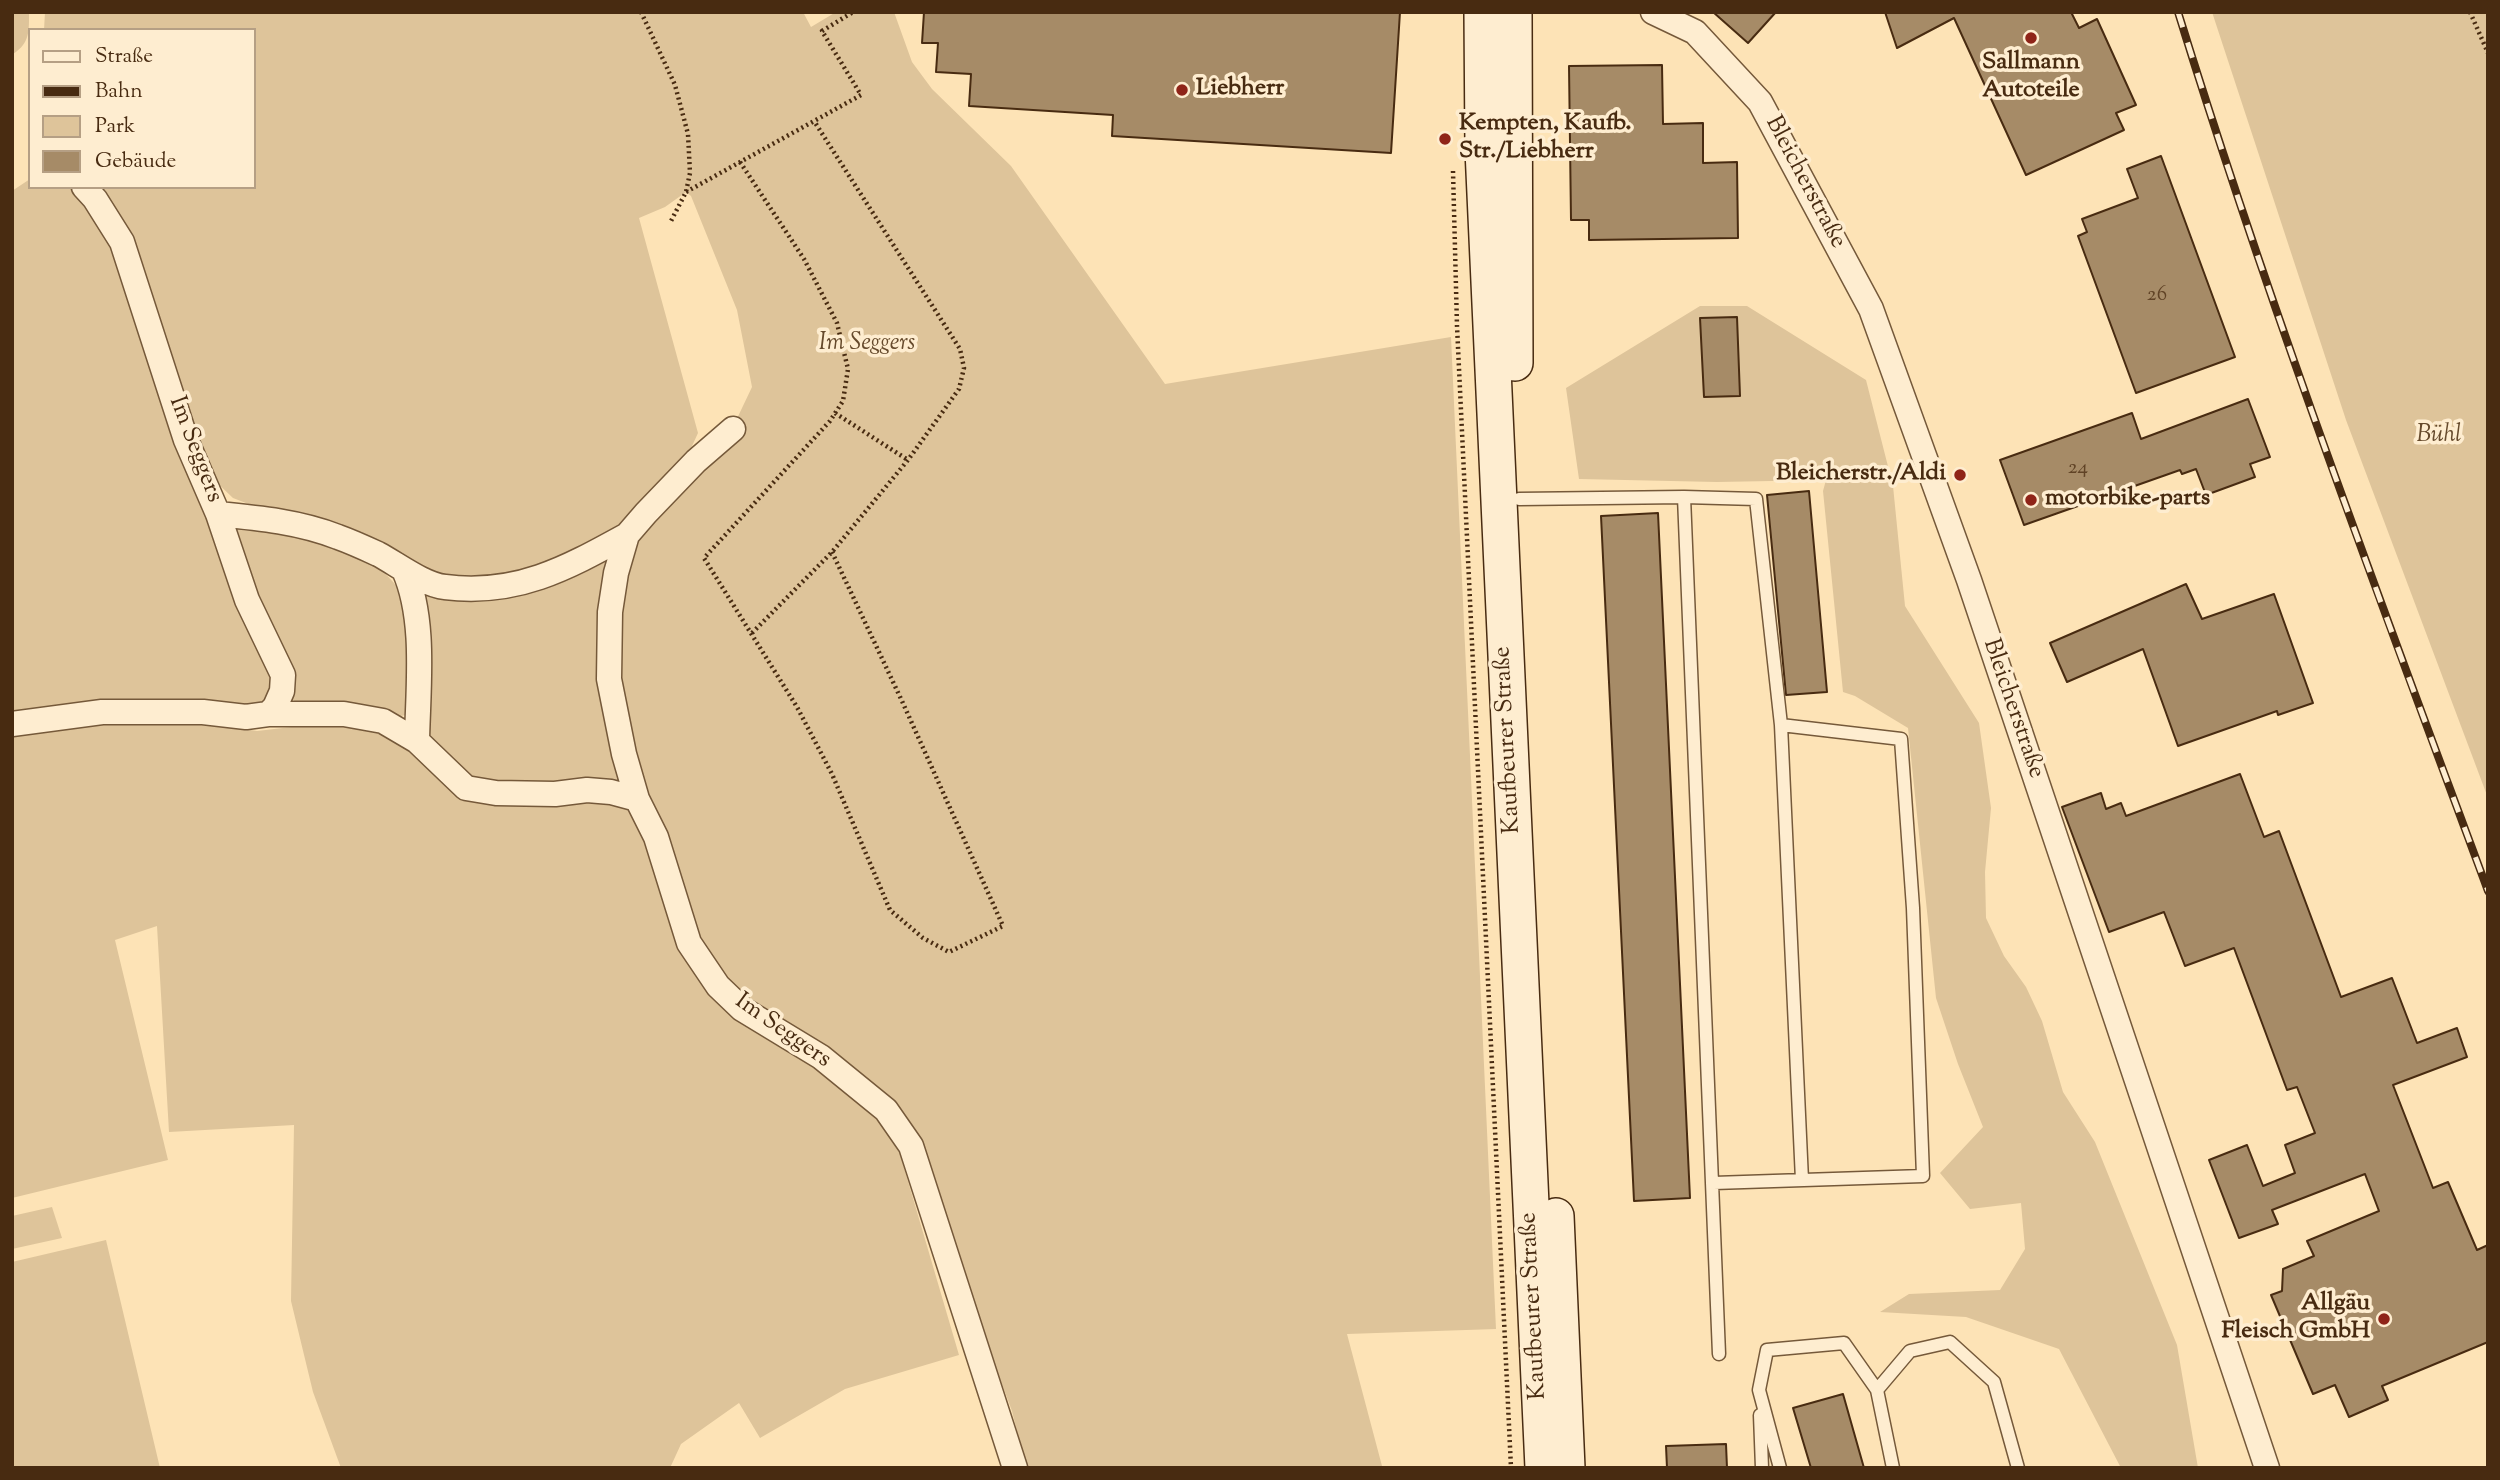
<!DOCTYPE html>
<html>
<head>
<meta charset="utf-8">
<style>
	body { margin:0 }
	#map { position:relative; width:2500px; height:1480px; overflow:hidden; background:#fde3b6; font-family:"Sorts Mill Goudy",serif }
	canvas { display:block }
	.frame { position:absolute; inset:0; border:14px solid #482b11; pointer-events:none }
	.legend { position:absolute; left:28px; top:28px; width:228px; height:161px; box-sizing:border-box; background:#feedd0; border:2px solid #b59f84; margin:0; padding:9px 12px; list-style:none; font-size:21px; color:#482b11 }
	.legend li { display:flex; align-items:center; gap:14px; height:35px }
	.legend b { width:35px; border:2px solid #b59f84 }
</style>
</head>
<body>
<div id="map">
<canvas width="2500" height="1480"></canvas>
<div class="frame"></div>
<ul class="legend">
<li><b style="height:9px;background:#feedd0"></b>Straße</li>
<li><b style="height:9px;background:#482b11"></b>Bahn</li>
<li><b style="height:19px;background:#dec49a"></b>Park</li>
<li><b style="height:19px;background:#a68b67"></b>Gebäude</li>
</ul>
</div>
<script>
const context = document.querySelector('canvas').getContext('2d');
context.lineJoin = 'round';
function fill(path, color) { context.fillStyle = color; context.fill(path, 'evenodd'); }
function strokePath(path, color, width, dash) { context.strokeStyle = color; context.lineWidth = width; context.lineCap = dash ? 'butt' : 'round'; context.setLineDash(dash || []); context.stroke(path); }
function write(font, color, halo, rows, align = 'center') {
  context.font = font + ' "Sorts Mill Goudy",serif'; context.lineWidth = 7; context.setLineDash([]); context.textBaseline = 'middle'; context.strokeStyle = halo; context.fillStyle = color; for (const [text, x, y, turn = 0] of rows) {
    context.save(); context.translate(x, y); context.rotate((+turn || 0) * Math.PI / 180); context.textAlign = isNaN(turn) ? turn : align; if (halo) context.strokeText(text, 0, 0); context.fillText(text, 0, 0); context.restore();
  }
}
fill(new Path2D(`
	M 12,12 L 29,12 C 29,31 30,43 13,54 Z
	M 45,12 L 803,12 L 811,27 L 836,12 L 894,12 L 912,62 L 932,89 L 1011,166 L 1165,384 L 1451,337 L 1496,1329 L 1347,1334 L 1382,1466 L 1026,1468 L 1012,1411 L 944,1229 L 919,1143 L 748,1005 L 703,951 L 644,796 L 617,679 L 623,576 L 643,533 L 733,427 L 752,387 L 737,310 L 691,196 L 686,192 L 665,207 L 639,218 L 698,433 L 687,457 L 619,526 L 566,557 L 523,574 L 443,579 L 233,498 L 210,476 L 132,241 L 102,187 L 254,187 L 254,30 L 44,30 Z
	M 2212,12 L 2488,12 L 2488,798 L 2346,420 Z
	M 30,179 L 30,187 L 70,187 L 91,207 L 114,247 L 209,517 L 275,684 L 266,700 L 256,707 L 12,715 L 12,191 Z
	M 1700,306 L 1747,306 L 1866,380 L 1893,486 L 1905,606 L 1979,723 L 1991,808 L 1985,872 L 1986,918 L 2004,956 L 2026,987 L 2042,1021 L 2063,1092 L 2095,1142 L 2177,1345 L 2198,1468 L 2121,1468 L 2059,1349 L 1966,1317 L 1880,1312 L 1909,1294 L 2000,1290 L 2025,1249 L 2021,1203 L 1970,1209 L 1940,1173 L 1983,1127 L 1958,1064 L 1936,998 L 1908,728 L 1855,696 L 1843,692 L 1823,491 L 1826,480 L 1717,482 L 1579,479 L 1566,388 Z
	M 248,523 C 292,535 364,545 394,583 C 404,596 408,617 411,633 C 414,659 411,688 411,714 L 401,716 L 301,706 L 292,699 L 253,600 L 236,530 Z
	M 604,555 L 607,576 L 623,775 L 614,782 L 551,788 L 469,779 L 432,739 L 426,727 L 424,590 Z
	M 343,721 L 381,731 L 414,750 L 438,778 L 462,796 L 588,799 L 631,808 L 652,840 L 681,944 L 880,1123 L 900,1154 L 959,1355 L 845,1389 L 760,1438 L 739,1403 L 681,1444 L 670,1468 L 341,1468 L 313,1392 L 291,1301 L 294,1125 L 169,1132 L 157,926 L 115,940 L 168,1160 L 12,1198 L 12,734 L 103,722 L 203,722 L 257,731 Z
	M 52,1207 L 62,1238 L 12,1249 L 12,1216 Z
	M 106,1240 L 160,1468 L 12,1468 L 12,1262 Z`), '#dec49a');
const building = new Path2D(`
	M 924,12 L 1400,12 L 1391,153 L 1112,136 L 1113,115 L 969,106 L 971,74 L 936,72 L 938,43 L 922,43 Z
	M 1713,12 L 1776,12 L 1748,43 Z
	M 1885,12 L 2071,12 L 2079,28 L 2097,19 L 2136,105 L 2116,113 L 2124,130 L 2026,175 L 1954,18 L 1897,48 Z
	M 1662,65 L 1663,124 L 1703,123 L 1703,163 L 1737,162 L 1738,238 L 1589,240 L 1589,220 L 1571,220 L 1569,66 Z
	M 2161,156 L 2235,357 L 2136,393 L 2078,236 L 2087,232 L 2082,219 L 2138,198 L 2127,169 Z
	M 1737,317 L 1740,396 L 1704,397 L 1700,318 Z
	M 2248,399 L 2270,457 L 2250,464 L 2255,477 L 2206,495 L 2196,469 L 2182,474 L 2180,470 L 2024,525 L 2000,460 L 2132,413 L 2141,439 Z
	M 1809,491 L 1827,692 L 1786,695 L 1767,495 Z
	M 1658,513 L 1690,1198 L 1634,1201 L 1601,516 Z
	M 2186,584 L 2202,619 L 2274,594 L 2313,703 L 2278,715 L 2277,711 L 2178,746 L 2143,649 L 2067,682 L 2050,643 Z
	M 2240,774 L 2264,837 L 2279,831 L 2341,997 L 2392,978 L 2417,1043 L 2457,1028 L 2467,1057 L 2393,1085 L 2433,1188 L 2448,1182 L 2477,1250 L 2488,1245 L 2488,1342 L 2382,1386 L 2388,1400 L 2349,1417 L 2335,1385 L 2313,1394 L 2271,1295 L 2282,1291 L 2283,1269 L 2314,1256 L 2307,1241 L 2379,1211 L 2365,1174 L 2272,1210 L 2278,1224 L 2239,1238 L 2209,1160 L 2247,1145 L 2263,1186 L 2295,1173 L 2285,1145 L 2315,1133 L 2297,1087 L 2287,1090 L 2234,948 L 2185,966 L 2164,912 L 2109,932 L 2062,807 L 2101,793 L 2106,809 L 2121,803 L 2126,816 Z
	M 1843,1394 L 1864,1468 L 1811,1468 L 1793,1408 Z
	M 1726,1444 L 1727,1468 L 1667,1468 L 1666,1446 Z`);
fill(building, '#a68b67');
strokePath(building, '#482b11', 2);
const lane = new Path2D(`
	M 1684,497 L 1756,499 L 1781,725
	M 1519,499 L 1684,497 L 1719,1354
	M 1714,1183 L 1923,1176 L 1913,908 L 1901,739 L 1781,725 L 1802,1180
	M 1760,1415 L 1762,1468
	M 1780,1468 L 1759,1390 L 1767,1350 L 1844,1343 L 1877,1390
	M 1893,1468 L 1877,1390 L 1910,1351 L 1950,1342 L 1994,1382 L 2018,1468`);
const street = new Path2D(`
	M 1653,12 L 1695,32 L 1760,102 L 1871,309 L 1969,580 L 2267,1468
	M 84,187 L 95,199 L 122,242 L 186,440 L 218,514 L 247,600 L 283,675 L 282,691 L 275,707 L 268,714
	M 733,429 L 696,461 L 646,513 L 627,535 L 616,573 L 610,612 L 609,679 L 624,754 L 637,799 L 656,837 L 689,943 L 718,986 L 742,1009 L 821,1057 L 886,1110 L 911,1146 L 1015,1468
	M 218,514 C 259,518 300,522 338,537 C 352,542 365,548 378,554 C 397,564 424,585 445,587 C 517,596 567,568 627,535
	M 404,570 C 426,619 418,687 417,741
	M 12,724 L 102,712 L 203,712 L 246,717 L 268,714 L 344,714 L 383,721 L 417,741 L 466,788 L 496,793 L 555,794 L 587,790 L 611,792 L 637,799`);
const secondary = new Path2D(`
	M 1482,12 L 1483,150 L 1543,1468
	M 1514,12 L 1515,363
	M 1556,1216 L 1567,1468`);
strokePath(lane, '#75593a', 15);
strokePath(street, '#75593a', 27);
strokePath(secondary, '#482b11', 38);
strokePath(new Path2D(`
	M 641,12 L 675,85 L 688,134 L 690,173 L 686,192 L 671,221
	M 2470,12 L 2488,53
	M 740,162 L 804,259 L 837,323 L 848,369 L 843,401 L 830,421 L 704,558 L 797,707 L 832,774 L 890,910 L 923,938 L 949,952 L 1003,926 L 902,701 L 832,552
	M 1453,171 L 1457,326 L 1511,1468
	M 686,192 L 861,95 L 822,31 L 853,12
	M 835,413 L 908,460
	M 752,633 L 832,552 L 908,460 L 959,389 L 964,368 L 960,349 L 814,121`), '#482b11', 4.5, [2, 3.5]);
strokePath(lane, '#feedd0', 12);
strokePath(street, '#feedd0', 24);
strokePath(secondary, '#feedd0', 35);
const rail = new Path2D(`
	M 2178,12 C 2270,309 2380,600 2488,891`);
strokePath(rail, '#482b11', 8);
strokePath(rail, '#feedd0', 5, [16]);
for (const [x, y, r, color] of [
	[2031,38,7,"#8f2418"],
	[1182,90,7,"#8f2418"],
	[1445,139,7,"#8f2418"],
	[1960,475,7,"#8f2418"],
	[2031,500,7,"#8f2418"],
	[2384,1319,7,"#8f2418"]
]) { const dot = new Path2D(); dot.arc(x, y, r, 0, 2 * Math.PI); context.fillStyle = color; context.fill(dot); strokePath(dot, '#feedd0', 2.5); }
write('21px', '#604326', null, [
	["26",2157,296],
	["24",2078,469]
]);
write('bold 24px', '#482b11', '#feedd0', [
	["Sallmann",2031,64,"center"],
	["Autoteile",2031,92,"center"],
	["Liebherr",1196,90],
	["Kempten, Kaufb.",1459,125],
	["Str./Liebherr",1459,153],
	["Bleicherstr./Aldi",1946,475,"right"],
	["motorbike-parts",2045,500],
	["Allgäu",2370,1305,"right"],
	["Fleisch GmbH",2370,1333,"right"]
], 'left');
write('24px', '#482b11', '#feedd0', [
	["Bleicherstraße",1804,183,62],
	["Im Seggers",194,450,69],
	["Bleicherstraße",2012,709,71],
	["Kaufbeurer Straße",1509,740,-93],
	["Im Seggers",782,1032,35],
	["Kaufbeurer Straße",1535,1306,-93]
]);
write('italic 24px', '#664a2c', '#feedd0', [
	["Im Seggers",867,345],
	["Bühl",2439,437]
]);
</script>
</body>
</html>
